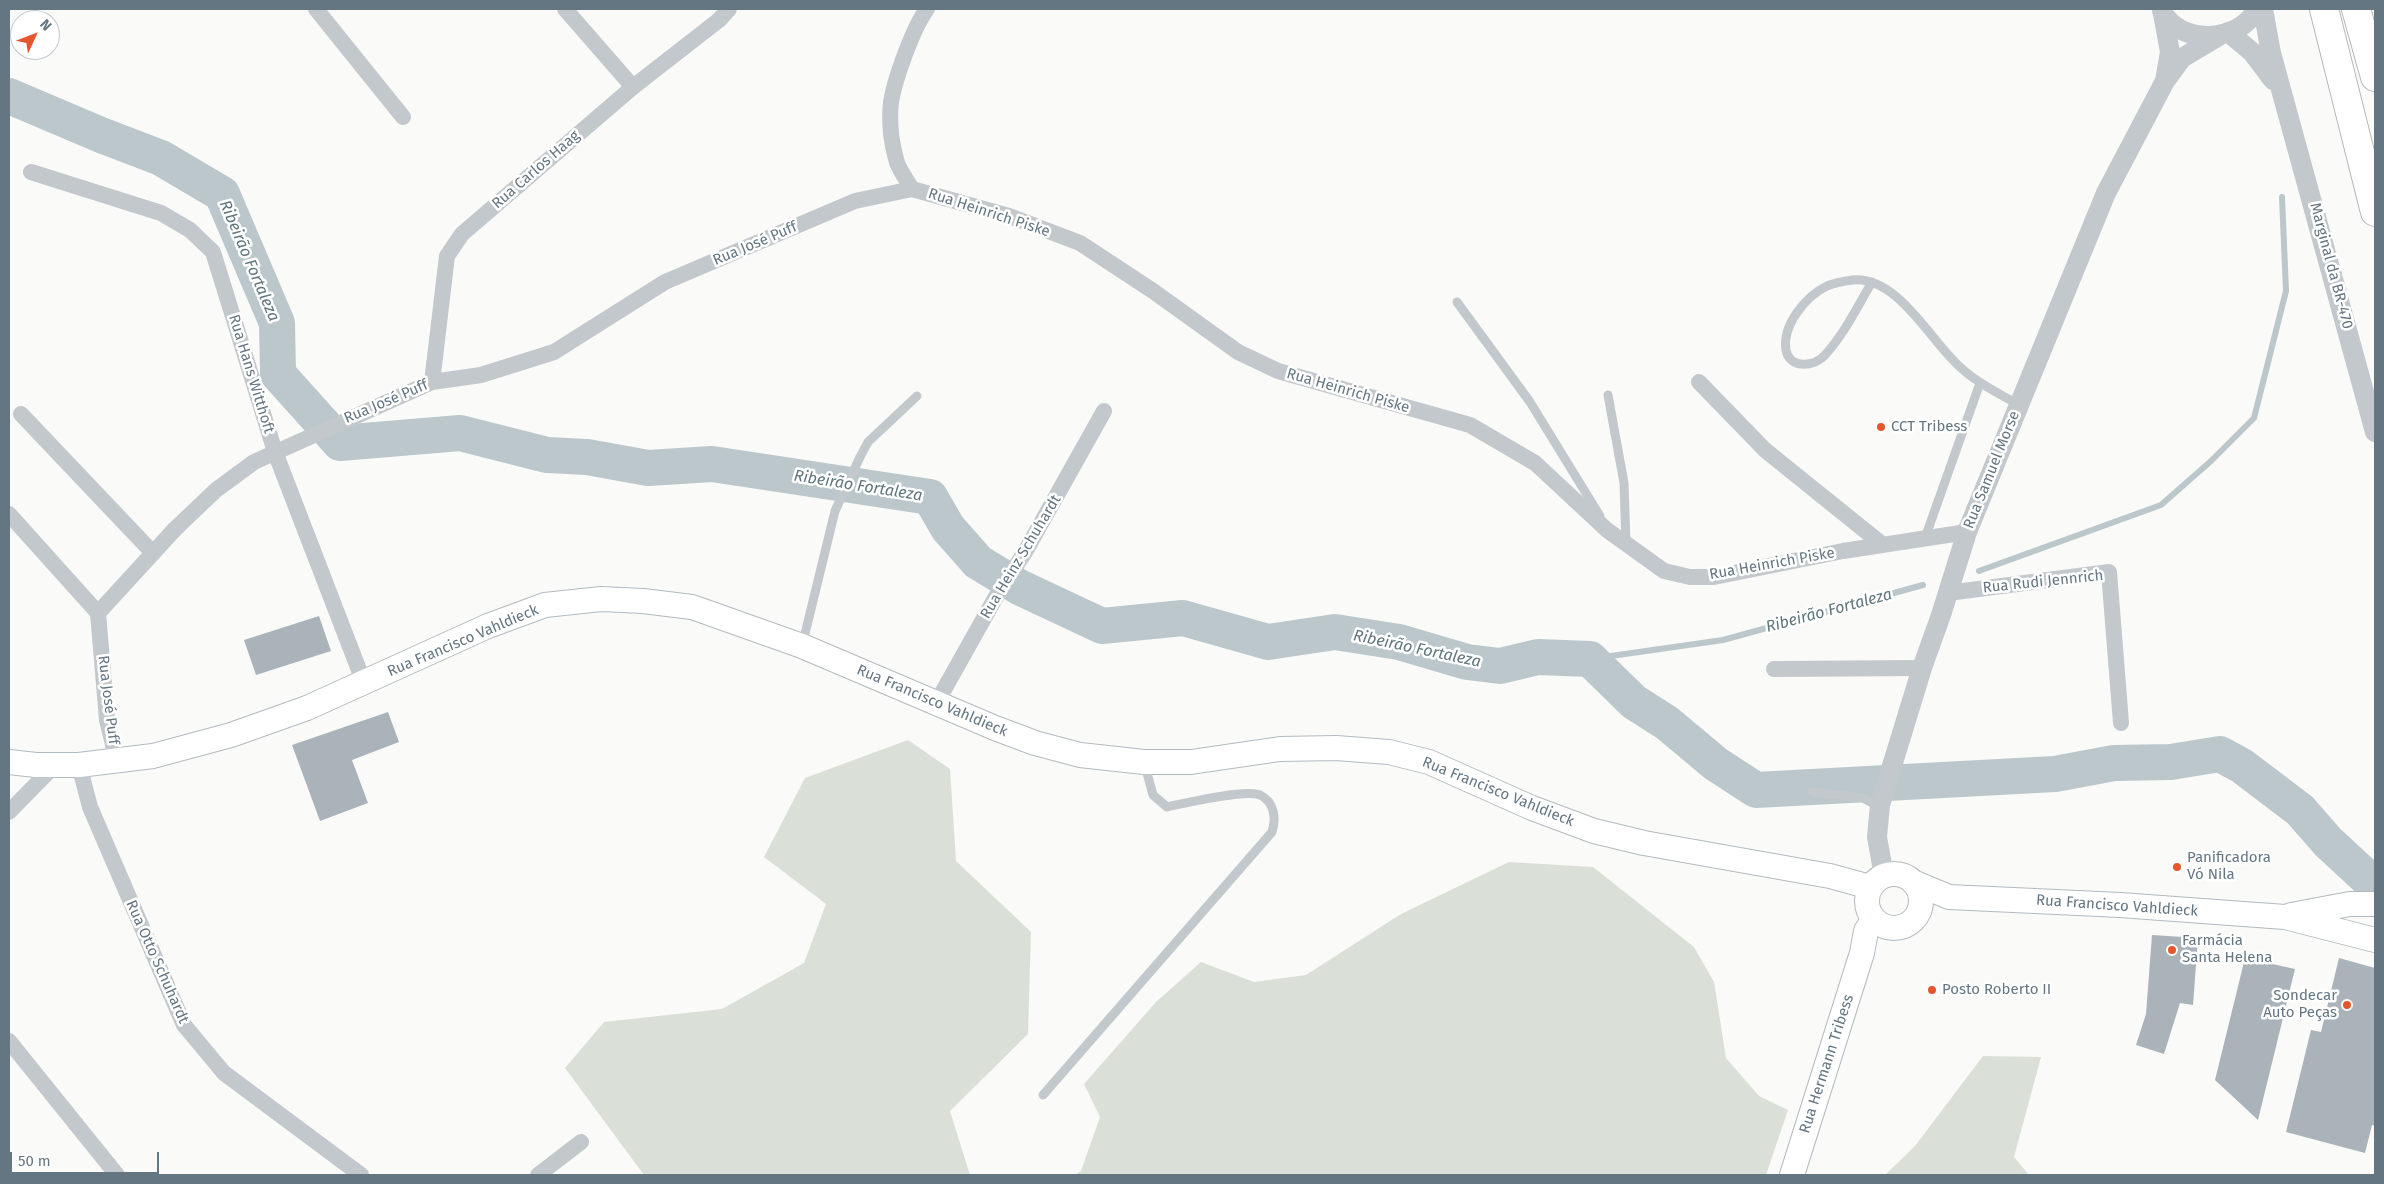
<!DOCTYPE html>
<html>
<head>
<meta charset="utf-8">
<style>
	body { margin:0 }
	#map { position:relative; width:2384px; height:1184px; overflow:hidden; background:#fafaf8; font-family:"Fira Sans",sans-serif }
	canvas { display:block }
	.frame { position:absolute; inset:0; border:10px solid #657683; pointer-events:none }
	.north { position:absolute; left:10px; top:10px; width:50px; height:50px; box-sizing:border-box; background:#fff; border:1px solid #c1c8cd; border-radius:50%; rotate:47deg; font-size:14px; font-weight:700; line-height:20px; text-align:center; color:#657683 }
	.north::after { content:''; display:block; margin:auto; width:18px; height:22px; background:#e4572e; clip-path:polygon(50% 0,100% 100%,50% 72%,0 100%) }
	.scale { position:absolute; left:10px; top:1152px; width:149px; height:22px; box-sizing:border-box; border:2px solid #657683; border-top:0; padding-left:6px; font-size:15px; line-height:18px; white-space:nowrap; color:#657683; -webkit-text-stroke:4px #fff; paint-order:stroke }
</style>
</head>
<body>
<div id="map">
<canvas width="2384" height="1184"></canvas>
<div class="frame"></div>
<div class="north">N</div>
<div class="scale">50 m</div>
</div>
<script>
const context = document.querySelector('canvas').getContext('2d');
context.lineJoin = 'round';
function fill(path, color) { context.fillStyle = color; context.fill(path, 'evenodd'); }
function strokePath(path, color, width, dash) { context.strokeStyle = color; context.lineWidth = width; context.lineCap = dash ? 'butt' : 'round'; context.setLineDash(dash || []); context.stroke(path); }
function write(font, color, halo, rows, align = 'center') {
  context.font = font + ' "Fira Sans",sans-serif'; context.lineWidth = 5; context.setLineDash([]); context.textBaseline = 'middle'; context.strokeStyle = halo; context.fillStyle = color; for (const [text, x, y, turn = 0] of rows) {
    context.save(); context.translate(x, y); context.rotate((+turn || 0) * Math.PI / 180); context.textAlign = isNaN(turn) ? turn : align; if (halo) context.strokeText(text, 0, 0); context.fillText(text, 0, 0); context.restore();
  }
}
fill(new Path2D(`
	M 908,740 L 950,769 L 956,861 L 1031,932 L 1028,1034 L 950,1111 L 970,1175 L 644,1175 L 565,1068 L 604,1022 L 722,1009 L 804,963 L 826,904 L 764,857 L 805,778 Z
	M 1509,862 L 1593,867 L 1694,947 L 1714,982 L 1726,1058 L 1759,1096 L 1788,1110 L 1766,1175 L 1075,1175 L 1081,1171 L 1100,1117 L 1084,1084 L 1156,1002 L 1201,962 L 1254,982 L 1306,975 L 1401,914 Z
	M 1983,1056 L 2041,1057 L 2014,1157 L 2029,1175 L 1885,1175 L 1915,1146 Z`), '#dadfd7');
strokePath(new Path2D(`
	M 1979,571 L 2161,505 L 2211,461 L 2254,418 L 2286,291 L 2282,197
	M 1590,659 L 1723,640 L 1923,585`), '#bbc7cb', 6);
strokePath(new Path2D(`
	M 9,96 L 101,135 L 161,158 L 222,194 L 277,323 L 278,374 L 340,443 L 460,433 L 547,455 L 587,457 L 648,468 L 712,464 L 930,497 L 948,528 L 978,562 L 1019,587 L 1102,626 L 1183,618 L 1268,642 L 1335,632 L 1399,642 L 1467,662 L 1500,666 L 1538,657 L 1590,659 L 1634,702 L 1667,723 L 1716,764 L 1756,790 L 2055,774 L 2114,763 L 2171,762 L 2220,754 L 2242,766 L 2300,810 L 2328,842 L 2368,879`), '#bbc7cb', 36);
fill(new Path2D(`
	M 319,616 L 331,651 L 256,675 L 244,640 Z
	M 388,712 L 399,742 L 352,760 L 368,803 L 320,821 L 292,745 Z
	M 2152,935 L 2198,938 L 2193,1005 L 2180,1003 L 2164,1054 L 2136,1045 L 2146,1014 Z
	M 2245,958 L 2295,969 L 2258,1120 L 2215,1080 Z
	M 2339,958 L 2375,968 L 2375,1126 L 2372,1125 L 2365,1153 L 2286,1132 L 2311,1030 L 2321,1032 Z`), '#aab3b9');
const secondary = new Path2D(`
	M 9,762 L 36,765 L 79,765 L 153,756 L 231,735 L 307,708 L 488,626 L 545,605 L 601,599 L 643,601 L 692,607 L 802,646 L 995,728 L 1035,743 L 1080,755 L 1144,762 L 1191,762 L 1280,749 L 1336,748 L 1389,752 L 1429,762 L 1532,808 L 1594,831 L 1644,843 L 1830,876 L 1870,887
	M1867 901a27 27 0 1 1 54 0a27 27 0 1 1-54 0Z
	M 1913,882 L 1949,897 L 2120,905 L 2285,917 L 2375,940
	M 2291,915 L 2350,904 L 2375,904
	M 1792,1175 L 1862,953 L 1866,931 L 1874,919`);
const motorway = new Path2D(`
	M 2324,9 L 2375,212
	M 2356,9 L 2375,77`);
strokePath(secondary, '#b3babf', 26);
strokePath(motorway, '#b4b9bd', 30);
strokePath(new Path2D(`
	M 1872,282 C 1857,307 1845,333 1825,355 C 1813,368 1789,368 1786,350 C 1782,325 1806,296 1827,286 C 1834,283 1845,281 1853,280 C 1895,276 1927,334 1953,360 C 1971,380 1996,392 2019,405
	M 1457,302 L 1530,402 L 1600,516
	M 1608,395 L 1624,483 L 1626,544
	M 1925,538 L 1980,383
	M 802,646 L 835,511 L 860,457 L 868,442 L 917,396
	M 1812,792 L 1863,798 L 1880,807
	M 1043,1095 L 1272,832 C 1276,819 1275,802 1260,795 C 1244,789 1186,803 1167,807 L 1153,795 L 1144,762`), '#c3c8cc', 9);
strokePath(new Path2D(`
	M 316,9 L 403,117
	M 565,9 L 633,87
	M 927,9 C 913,28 895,78 891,102 C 889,120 891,141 896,159 C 898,169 907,180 912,189 L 1009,216 L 1080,243 L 1153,291 L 1238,352 L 1278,371 L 1470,425 L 1535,463 L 1607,530 L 1664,571 L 1690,577 L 1714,577 L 1843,551 L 1967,532
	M 31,172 L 161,213 L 190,230 L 213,252 L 275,452 L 364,683
	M 432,382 L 447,256 L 462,234 L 633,87 L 719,20 L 729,9
	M 1699,382 L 1765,450 L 1883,545
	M 21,414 L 153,553
	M 9,514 L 98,613
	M 1948,593 L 2109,572 L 2121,723
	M 1774,669 L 1922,668
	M 937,702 L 997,595 L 1025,552 L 1104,411
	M 117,761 L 107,720 L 98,613 L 175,529 L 216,490 L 254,462 L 432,382 L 481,375 L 554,352 L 665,282 L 855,201 L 912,189
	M 79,765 L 90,807 L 184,1025 L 224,1073 L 361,1175
	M 9,812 L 55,765
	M 9,1041 L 117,1175
	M 538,1175 L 581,1142`), '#c3c8cc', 16);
strokePath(new Path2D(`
	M 2263,9 L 2271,53 L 2375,432
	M 2162,11 C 2180,46 2239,43 2257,9
	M 2163,14 L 2170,52 L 2165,81 L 2182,58 L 2219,36
	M 2228,32 L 2252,52 L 2273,80
	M 1884,876 L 1877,837 L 1880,805 L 1922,668 L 1941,615 L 1967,532 L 2106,193 L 2165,81`), '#c3c8cc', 20);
strokePath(secondary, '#fff', 24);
strokePath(motorway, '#fff', 28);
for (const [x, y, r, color] of [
	[1881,427,5,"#e4572e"],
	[2177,867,5,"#e4572e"],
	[2172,950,5,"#e4572e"],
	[1932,990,5,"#e4572e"],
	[2347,1005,5,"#e4572e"]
]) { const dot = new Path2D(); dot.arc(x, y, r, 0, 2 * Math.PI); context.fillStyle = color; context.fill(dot); strokePath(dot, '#fff', 2); }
write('15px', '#657683', '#fff', [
	["Rua Carlos Haag",536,170,-41],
	["Rua Heinrich Piske",989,213,18],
	["Rua José Puff",755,244,-23],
	["Marginal da BR-470",2331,266,75],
	["Rua Hans Witthoft",251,374,73],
	["Rua Heinrich Piske",1348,391,16],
	["Rua José Puff",386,402,-23],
	["Rua Samuel Morse",1992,470,-68],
	["Rua Heinz Schuhardt",1021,557,-59],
	["Rua Heinrich Piske",1772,564,-10],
	["Rua Rudi Jennrich",2043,582,-6],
	["Rua Francisco Vahldieck",463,641,-23],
	["Rua José Puff",108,700,83],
	["Rua Francisco Vahldieck",932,701,23],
	["Rua Francisco Vahldieck",1498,792,22],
	["Rua Francisco Vahldieck",2117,906,4],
	["Rua Otto Schuhardt",157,962,66],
	["Rua Hermann Tribess",1827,1064,-72]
]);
write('15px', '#657683', '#fff', [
	["CCT Tribess",1891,427],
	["Panificadora",2187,858],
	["Vó Nila",2187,875],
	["Farmácia",2182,941],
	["Santa Helena",2182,958],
	["Posto Roberto II",1942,990],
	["Sondecar",2337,996,"right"],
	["Auto Peças",2337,1013,"right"]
], 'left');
write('italic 16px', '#60757c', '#fff', [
	["Ribeirão Fortaleza",249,261,67],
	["Ribeirão Fortaleza",858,486,9],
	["Ribeirão Fortaleza",1829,611,-15],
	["Ribeirão Fortaleza",1417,649,12]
]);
</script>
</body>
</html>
